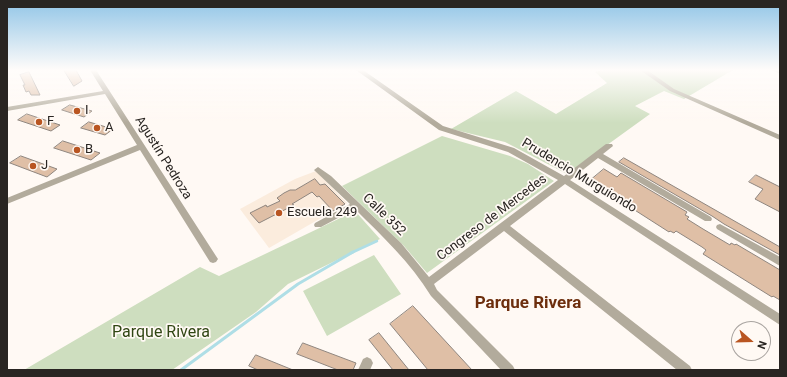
<!DOCTYPE html>
<html>
<head>
<meta charset="utf-8">
<style>
	body { margin:0 }
	#map { position:relative; width:787px; height:377px; overflow:hidden; background:#fff9f4; font-family:Roboto,sans-serif }
	canvas { display:block }
	.frame { position:absolute; inset:0; border:8px solid #292522; pointer-events:none }
	.north { position:absolute; left:731px; top:321px; width:40px; height:40px; box-sizing:border-box; background:#fff9f4; border:1px solid #a9a4a0; border-radius:50%; rotate:110deg; font-size:11px; font-weight:700; line-height:16px; text-align:center; color:#292522 }
	.north::after { content:''; display:block; margin:auto; width:14px; height:18px; background:#b95521; clip-path:polygon(50% 0,100% 100%,50% 72%,0 100%) }
</style>
</head>
<body>
<div id="map">
<canvas width="787" height="377"></canvas>
<div class="frame"></div>
<div class="north">N</div>
</div>
<script>
const context = document.querySelector('canvas').getContext('2d');
context.lineJoin = 'round';
function fill(path, color) { context.fillStyle = color; context.fill(path, 'evenodd'); }
function strokePath(path, color, width, dash) { context.strokeStyle = color; context.lineWidth = width; context.lineCap = dash ? 'butt' : 'round'; context.setLineDash(dash || []); context.stroke(path); }
function write(font, color, halo, rows, align = 'center') {
  context.font = font + ' Roboto,sans-serif'; context.lineWidth = 3.5; context.setLineDash([]); context.textBaseline = 'middle'; context.strokeStyle = halo; context.fillStyle = color; for (const [text, x, y, turn = 0] of rows) {
    context.save(); context.translate(x, y); context.rotate((+turn || 0) * Math.PI / 180); context.textAlign = isNaN(turn) ? turn : align; if (halo) context.strokeText(text, 0, 0); context.fillText(text, 0, 0); context.restore();
  }
}
fill(new Path2D(`
	M 316,171 L 347,203 L 269,248 L 240,209 L 295,179 Z`), '#fbecdd');
fill(new Path2D(`
	M 604,70 L 733,70 L 684,99 L 664,91 L 635,106 L 650,114 L 567,174 L 505,142 L 451,129 L 516,91 L 556,114 L 607,83 L 595,72 Z
	M 442,136 L 510,156 L 528,164 L 554,181 L 427,273 L 404,246 L 342,186 Z
	M 355,211 L 380,239 L 288,284 L 256,312 L 172,370 L 24,370 L 200,267 L 219,276 Z
	M 374,255 L 401,294 L 327,336 L 303,291 Z`), '#cedebf');
strokePath(new Path2D(`
	M 351,253 L 377,241`), '#afdee6', 2.5);
strokePath(new Path2D(`
	M 181,370 L 298,284 L 353,252`), '#afdee6', 3);
const building = new Path2D(`
	M 64,70 L 76,70 L 82,81 L 74,86 Z
	M 29,72 L 40,95 L 31,95 L 29,91 L 26,92 L 23,85 L 25,85 L 20,75 Z
	M 70,105 L 92,111 L 84,117 L 62,110 Z
	M 27,114 L 60,125 L 51,131 L 18,120 Z
	M 89,122 L 113,129 L 105,135 L 81,128 Z
	M 63,141 L 100,153 L 91,160 L 54,148 Z
	M 21,156 L 57,169 L 47,177 L 10,163 Z
	M 624,158 L 780,247 L 780,255 L 724,224 L 712,216 L 619,162 Z
	M 604,169 L 617,177 L 621,173 L 687,212 L 685,215 L 689,217 L 687,219 L 703,229 L 730,245 L 731,243 L 735,245 L 736,244 L 780,270 L 780,300 L 773,296 L 772,297 L 703,254 L 706,250 L 702,247 L 676,231 L 674,233 L 670,231 L 669,232 L 605,191 L 606,190 L 603,188 L 605,187 L 592,179 Z
	M 756,175 L 780,187 L 780,212 L 755,199 L 763,189 L 749,182 Z
	M 315,179 L 320,185 L 325,184 L 345,204 L 333,211 L 319,196 L 317,197 L 312,192 L 292,204 L 294,205 L 259,223 L 250,213 L 266,205 L 267,207 L 280,201 L 277,198 L 284,193 L 290,190 L 295,190 Z
	M 413,306 L 472,370 L 428,370 L 390,324 Z
	M 379,333 L 409,370 L 393,370 L 369,340 Z
	M 303,343 L 356,363 L 353,370 L 338,370 L 297,354 Z
	M 256,355 L 293,370 L 258,370 L 249,366 Z`);
fill(building, '#dfbfa6');
strokePath(building, '#8f867f', 1);
fill(new Path2D(`
	M 90,70 L 96,70 L 216,256 L 218,259 L 216,262 L 213,263 L 210,262 L 140,150 L 7,204 L 7,198 L 137,145 L 105,94 L 7,111 L 7,107 L 103,91 Z
	M 356,70 L 363,70 L 443,126 L 514,148 L 564,176 L 606,144 L 612,144 L 613,146 L 603,154 L 711,217 L 712,219 L 711,221 L 705,221 L 598,158 L 570,180 L 780,314 L 780,325 L 565,184 L 510,226 L 690,366 L 692,370 L 677,370 L 504,231 L 434,284 L 437,290 L 513,366 L 515,370 L 501,370 L 431,296 C 411,263 382,236 355,209 L 321,227 L 315,227 L 314,225 L 315,223 L 350,204 L 314,170 L 318,167 L 331,176 L 401,243 L 429,277 L 558,180 L 508,152 L 439,130 Z
	M 640,70 L 647,70 L 674,89 L 780,135 L 780,140 L 670,91 Z
	M 772,70 L 780,70 L 780,74 Z
	M 720,224 L 780,257 L 780,266 L 717,229 L 716,227 L 717,225 Z
	M 367,357 L 371,359 L 373,363 L 370,370 L 358,370 L 363,359 Z`), '#b2ab9c');
const sky = context.createLinearGradient(0, 0, 0, 123);
sky.addColorStop(0, '#91c5e7');
sky.addColorStop(0.57, '#fffcfa');
sky.addColorStop(1, '#fffcfa00');
context.fillStyle = sky;
context.fillRect(0, 0, 787, 123);
for (const [x, y, r, color] of [
	[77,111,4,"#b95521"],
	[39,122,4,"#b95521"],
	[97,128,4,"#b95521"],
	[77,150,4,"#b95521"],
	[33,166,4,"#b95521"],
	[279,213,4,"#b95521"]
]) { const dot = new Path2D(); dot.arc(x, y, r, 0, 2 * Math.PI); context.fillStyle = color; context.fill(dot); strokePath(dot, '#fff9f4', 1.5); }
write('13px', '#292522', '#fff9f4', [
	["I",85,111],
	["F",47,122],
	["A",105,128],
	["B",85,150],
	["J",41,166],
	["Escuela 249",287,213]
], 'left');
write('13px', '#292522', '#fff9f4', [
	["Agustín Pedroza",163,158,58],
	["Prudencio Murguiondo",579,176,31],
	["Calle 352",384,215,44],
	["Congreso de Mercedes",492,218,-37]
]);
write('16px', '#304613', '#fff9f4', [
	["Parque Rivera",161,333]
]);
write('bold 17px', '#6d2e0d', '#fff9f4', [
	["Parque Rivera",528,304]
]);
</script>
</body>
</html>
